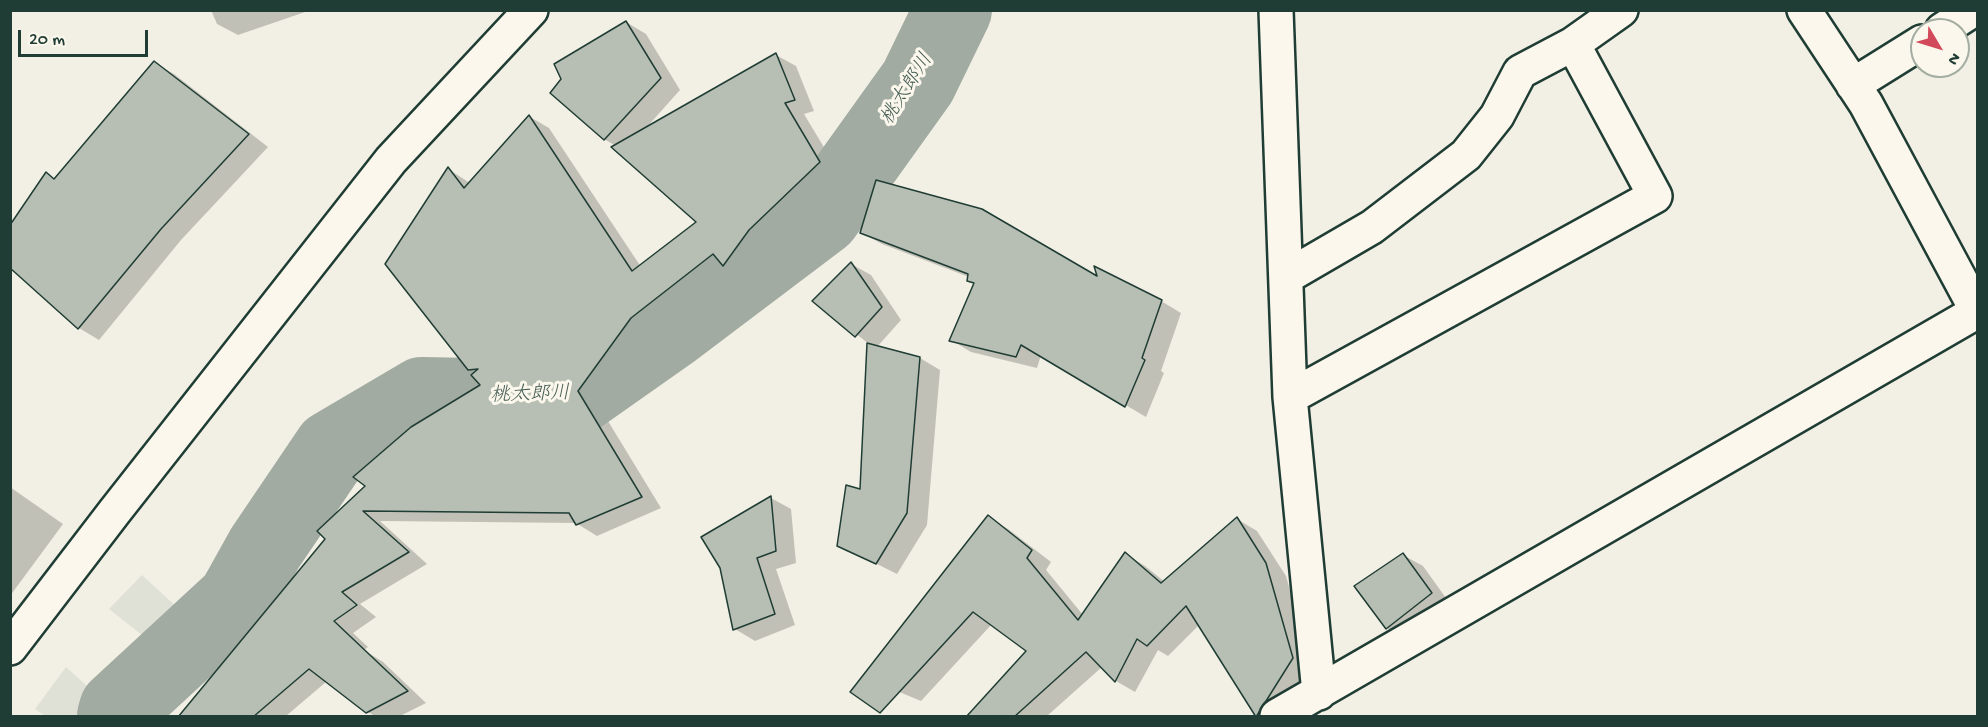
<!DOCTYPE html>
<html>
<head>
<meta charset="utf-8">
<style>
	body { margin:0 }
	#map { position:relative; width:1988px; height:727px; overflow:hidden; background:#f2f0e5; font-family:"Gochi Hand",sans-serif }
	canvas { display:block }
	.frame { position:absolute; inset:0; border:12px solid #1f3d34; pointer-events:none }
	.north { position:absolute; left:1910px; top:18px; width:60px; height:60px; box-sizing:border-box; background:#fbf7ec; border:2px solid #a3ada2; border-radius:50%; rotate:128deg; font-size:16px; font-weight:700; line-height:24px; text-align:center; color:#1f3d34 }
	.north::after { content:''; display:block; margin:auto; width:21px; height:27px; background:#d1495b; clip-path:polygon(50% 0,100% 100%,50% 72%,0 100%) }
	.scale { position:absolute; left:18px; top:30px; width:130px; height:27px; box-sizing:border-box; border:3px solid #1f3d34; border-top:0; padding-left:8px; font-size:18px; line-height:21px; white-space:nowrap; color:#1f3d34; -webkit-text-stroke:4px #fbf7ec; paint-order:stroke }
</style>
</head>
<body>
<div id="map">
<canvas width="1988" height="727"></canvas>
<div class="frame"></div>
<div class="north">N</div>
<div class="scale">20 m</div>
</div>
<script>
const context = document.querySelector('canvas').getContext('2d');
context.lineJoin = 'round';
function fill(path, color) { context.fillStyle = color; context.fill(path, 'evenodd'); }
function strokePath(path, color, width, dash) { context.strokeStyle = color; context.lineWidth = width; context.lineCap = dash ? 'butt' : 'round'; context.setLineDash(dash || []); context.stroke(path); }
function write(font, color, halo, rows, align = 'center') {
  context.font = font + ' "Gochi Hand","Klee One",sans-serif'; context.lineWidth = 6; context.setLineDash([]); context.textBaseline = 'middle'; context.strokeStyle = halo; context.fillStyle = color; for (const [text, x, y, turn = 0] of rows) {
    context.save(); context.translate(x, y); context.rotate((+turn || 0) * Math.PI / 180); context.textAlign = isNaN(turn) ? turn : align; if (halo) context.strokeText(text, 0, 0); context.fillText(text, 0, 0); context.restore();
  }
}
fill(new Path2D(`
	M 142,575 L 181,611 L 152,643 L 109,609 Z
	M 66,667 L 98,696 L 87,716 L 45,716 L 35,709 Z`), '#e0e1d6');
fill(new Path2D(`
	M 211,10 L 311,10 L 238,35 L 217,24 Z
	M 626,22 L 646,34 L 680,90 L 646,128 L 776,55 L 796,66 L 814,111 L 804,114 L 840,174 L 769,242 L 744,276 L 729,268 L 651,329 L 597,403 L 661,508 L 597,536 L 576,523 L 380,521 L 427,564 L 360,604 L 376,617 L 353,633 L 368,647 L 364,650 L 383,662 L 426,703 L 400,716 L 375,716 L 366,711 L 359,654 L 286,716 L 180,716 L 327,539 L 482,385 L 476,373 L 469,369 L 448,169 L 470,183 L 530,117 L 549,128 L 641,267 L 698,223 L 616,146 L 604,139 Z
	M 154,63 L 174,74 L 268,147 L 181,240 L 99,340 L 79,328 L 10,266 L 55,180 Z
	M 862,233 L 1099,279 L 1161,301 L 1181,313 L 1161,371 L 1164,373 L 1146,417 L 1041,355 L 1037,368 L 971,352 L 951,340 L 975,284 L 968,280 L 969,277 L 882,244 Z
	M 851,264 L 871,275 L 901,320 L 877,347 L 920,358 L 940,370 L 927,525 L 897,574 L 839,545 L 861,491 L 869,344 L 814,301 Z
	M 10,487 L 63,524 L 10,596 Z
	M 771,498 L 791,509 L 796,563 L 776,569 L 795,625 L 755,641 L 735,629 Z
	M 988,517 L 1008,529 L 1051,562 L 1046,570 L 1083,615 L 1126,554 L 1145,566 L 1165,582 L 1237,519 L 1257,531 L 1286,576 L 1312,670 L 1284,716 L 1259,716 L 1200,624 L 1168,656 L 1158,650 L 1135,692 L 1116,681 L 1102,667 L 1047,716 L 968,716 L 1029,651 L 992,624 L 921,701 L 885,686 Z
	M 1403,555 L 1423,566 L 1451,605 L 1407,639 L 1387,628 Z`), '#0003');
strokePath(new Path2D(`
	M 116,716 L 118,709 L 236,600 L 265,548 L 332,449 L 422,396 L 573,399 L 671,330 L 822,216 L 918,82 L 953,10`), '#a2aba1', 78);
const building = new Path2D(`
	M 626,21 L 661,78 L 604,140 L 550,93 L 561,79 L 554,64 Z
	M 776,53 L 795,100 L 785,103 L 820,162 L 749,230 L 723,266 L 713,254 L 631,318 L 578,391 L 642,497 L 576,525 L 569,513 L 363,511 L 409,552 L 342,592 L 357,605 L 334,621 L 408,691 L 366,713 L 309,669 L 253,717 L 178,717 L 325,539 L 317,531 L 365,486 L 353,477 L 411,427 L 480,385 L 471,375 L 478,369 L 468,370 L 385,264 L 448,167 L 464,188 L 529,115 L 632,271 L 696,222 L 611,147 Z
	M 154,61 L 249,134 L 161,229 L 78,329 L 10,268 L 10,225 L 46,172 L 54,179 Z
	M 876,180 L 982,209 L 1097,276 L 1094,266 L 1162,300 L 1142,358 L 1145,360 L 1125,407 L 1021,345 L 1016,357 L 949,341 L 974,283 L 967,281 L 968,274 L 860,233 Z
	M 851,262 L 882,307 L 855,337 L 812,301 Z
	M 867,343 L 920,357 L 907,513 L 876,564 L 837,546 L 846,485 L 860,489 Z
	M 771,496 L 776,551 L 757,558 L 775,614 L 733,630 L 720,568 L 701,537 Z
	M 988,515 L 1032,550 L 1027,558 L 1078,620 L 1125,552 L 1161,583 L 1237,517 L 1266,563 L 1293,658 L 1256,717 L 1186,606 L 1147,646 L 1137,639 L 1115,682 L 1086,652 L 1014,717 L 966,717 L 1026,651 L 973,612 L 880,713 L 850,692 Z
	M 1403,553 L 1432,593 L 1386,629 L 1354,586 Z`);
fill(building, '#b7beb3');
strokePath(building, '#1f3d34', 1.5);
const minor = new Path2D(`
	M 1276,10 L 1290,397 L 1319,693
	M 1804,10 L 1866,104 L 1977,311
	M 1942,30 L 1973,10
	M 1853,85 L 1922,42
	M 1286,277 L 1372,227 L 1466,155 L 1497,116 L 1520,72 L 1573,44 L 1621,10
	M 1290,397 L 1655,196 L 1573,44
	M 10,648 L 115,511 L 391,160 L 531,10
	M 1277,716 L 1978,311`);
strokePath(minor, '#1f3d34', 38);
strokePath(minor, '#fbf7ec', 33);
write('italic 20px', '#465e55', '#fbf7ec', [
	["桃太郎川",908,90,-58],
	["桃太郎川",530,396,-2]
]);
</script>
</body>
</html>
